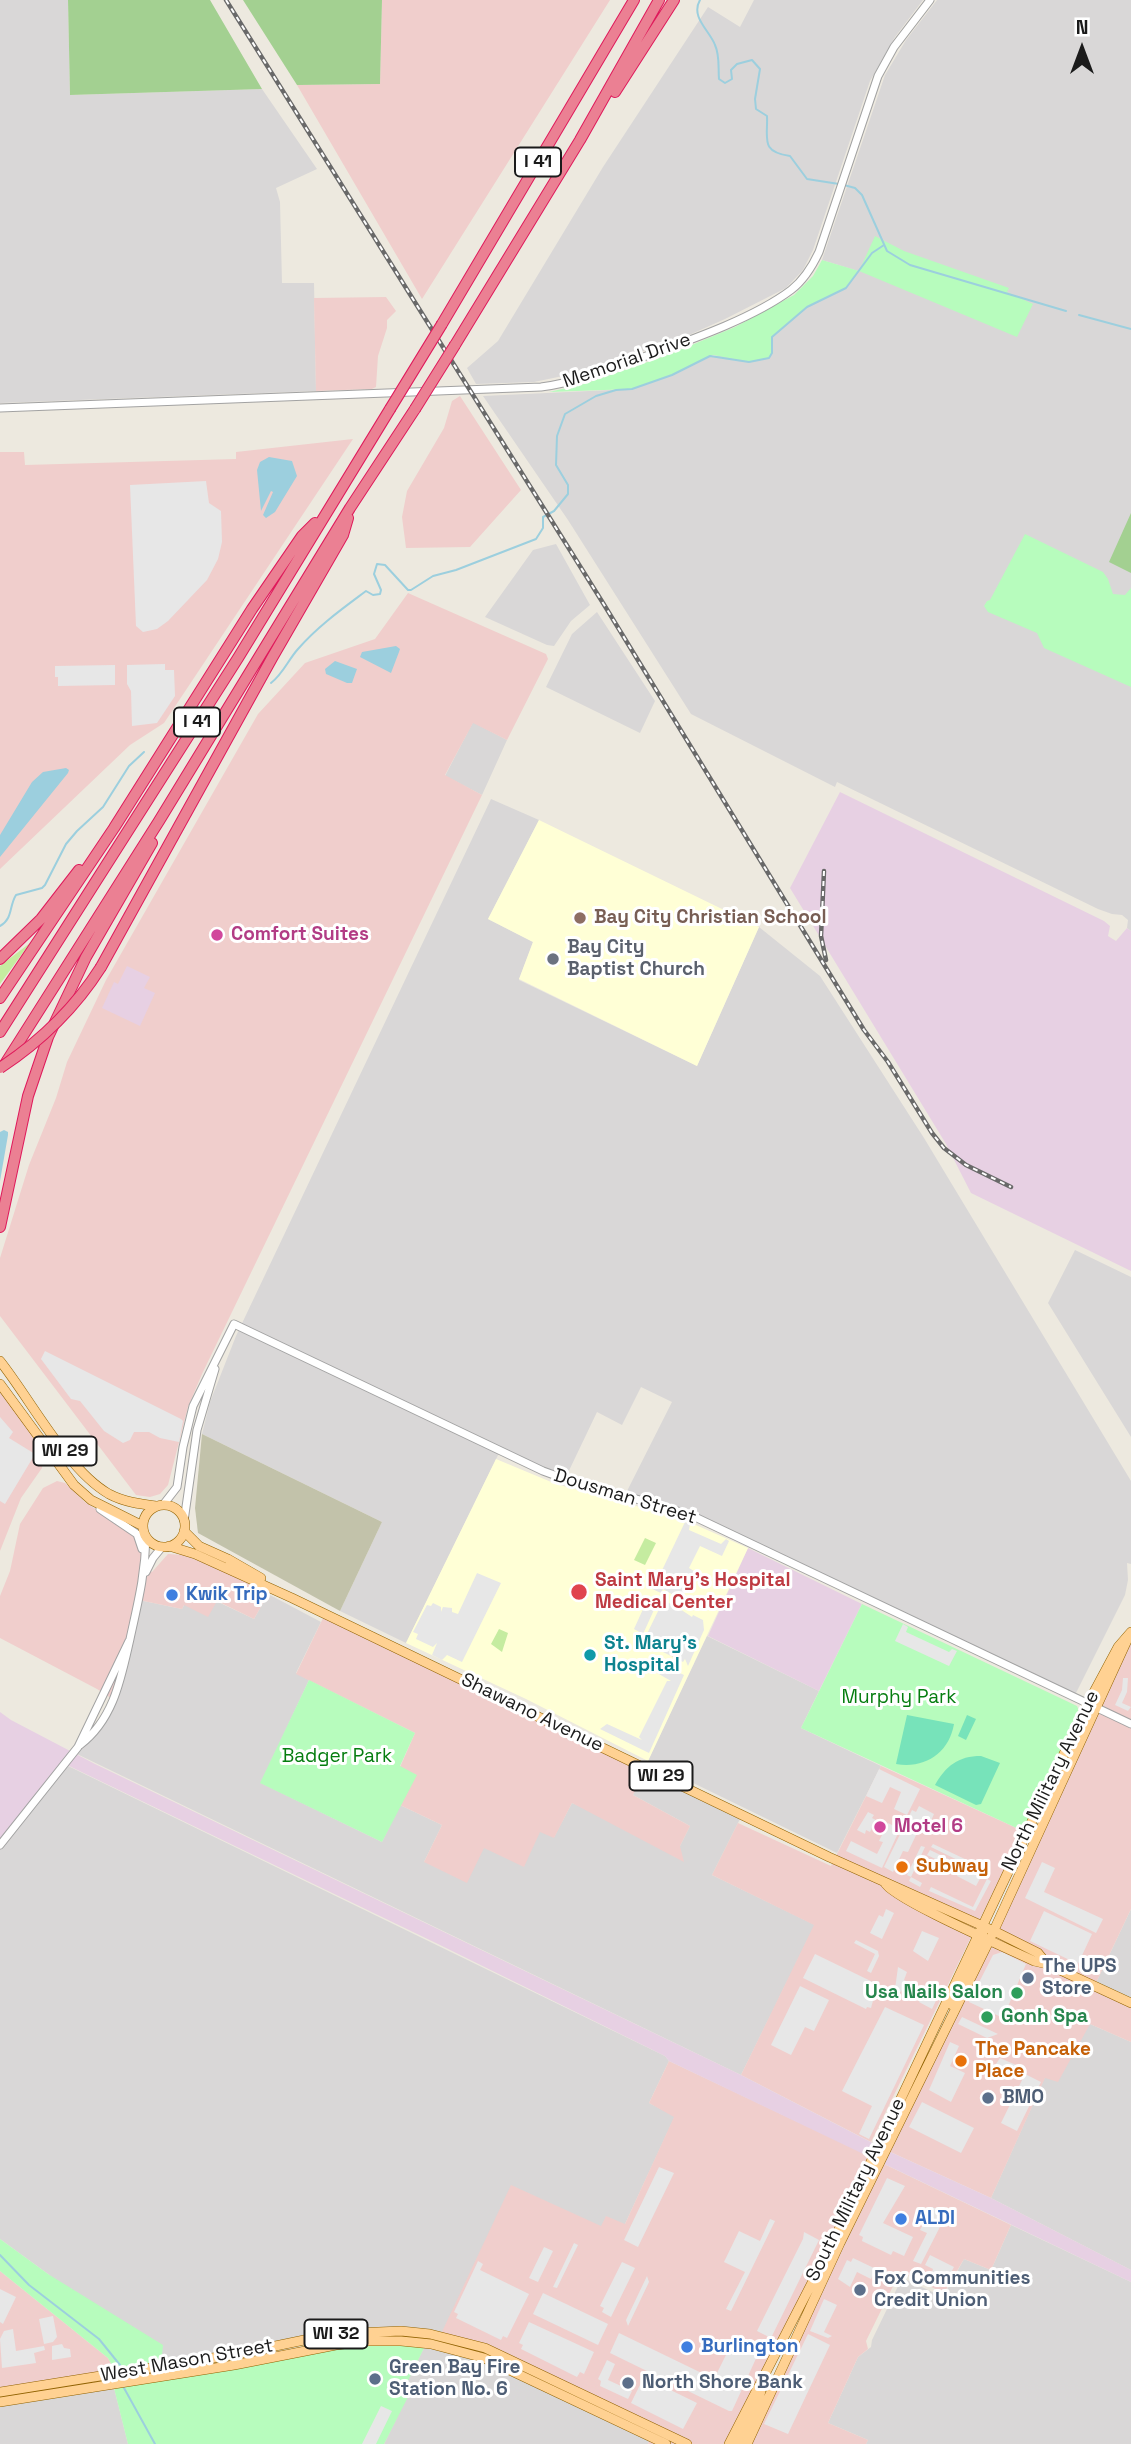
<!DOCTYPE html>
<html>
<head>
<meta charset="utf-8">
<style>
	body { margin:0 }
	#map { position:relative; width:1131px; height:2444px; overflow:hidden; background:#ede9df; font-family:"Space Grotesk",sans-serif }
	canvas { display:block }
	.north { position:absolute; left:1047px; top:14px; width:70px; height:70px; -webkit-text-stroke:5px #fff; paint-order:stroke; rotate:0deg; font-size:19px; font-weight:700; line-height:28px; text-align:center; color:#1b1b1b }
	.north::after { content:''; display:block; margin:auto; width:24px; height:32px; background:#1b1b1b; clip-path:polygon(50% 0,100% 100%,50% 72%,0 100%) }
</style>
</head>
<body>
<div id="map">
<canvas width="1131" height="2444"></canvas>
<div class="north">N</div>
</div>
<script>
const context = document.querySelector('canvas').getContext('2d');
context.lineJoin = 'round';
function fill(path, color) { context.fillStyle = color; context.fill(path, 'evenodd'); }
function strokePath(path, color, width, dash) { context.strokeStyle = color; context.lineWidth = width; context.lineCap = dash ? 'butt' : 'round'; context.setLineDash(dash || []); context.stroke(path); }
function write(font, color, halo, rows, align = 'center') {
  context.font = font + ' "Space Grotesk",sans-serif'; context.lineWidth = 6; context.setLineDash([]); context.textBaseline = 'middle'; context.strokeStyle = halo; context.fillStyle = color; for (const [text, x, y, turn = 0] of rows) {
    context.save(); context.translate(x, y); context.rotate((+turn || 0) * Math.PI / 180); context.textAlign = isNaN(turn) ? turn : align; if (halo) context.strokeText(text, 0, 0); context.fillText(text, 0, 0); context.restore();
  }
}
fill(new Path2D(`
	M 0,0 L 68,0 L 70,95 L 262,89 L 317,169 L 276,188 L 280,202 L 282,283 L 314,283 L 316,391 L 0,403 Z
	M 754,0 L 923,0 L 895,37 L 870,81 L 813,250 L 803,270 L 786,288 L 725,319 L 689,335 L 587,371 L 534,382 L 476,384 L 467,368 L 498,341 L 603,167 L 708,7 L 740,27 Z
	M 937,0 L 1131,0 L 1131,931 L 1127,928 L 1128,920 L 1122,915 L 1112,914 L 1098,909 L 837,782 L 835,787 L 691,714 L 568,520 L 483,396 L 632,389 L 672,375 L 710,356 L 772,353 L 772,337 L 807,307 L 846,288 L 858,271 L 822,260 L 885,75 L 906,40 Z
	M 556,544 L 590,605 L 571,621 L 554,646 L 547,645 L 485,617 L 533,550 Z
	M 597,612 L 655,701 L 640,733 L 546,687 L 572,634 Z
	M 473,722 L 507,740 L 482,795 L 445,776 Z
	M 491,799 L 539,820 L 488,919 L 533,942 L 519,980 L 697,1066 L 759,927 L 820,976 L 924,1138 L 1131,1481 L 1131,1564 L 1127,1563 L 1128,1580 L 1125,1595 L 1074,1697 L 730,1533 L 624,1497 L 672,1402 L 641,1387 L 622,1425 L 597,1412 L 565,1479 L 500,1451 L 406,1643 L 340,1611 L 382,1522 L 202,1434 L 210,1402 L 236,1336 Z
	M 1075,1250 L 1131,1277 L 1131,1437 L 1048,1303 Z
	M 268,1594 L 321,1622 L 296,1673 L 309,1680 L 261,1783 L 382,1842 L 400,1805 L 442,1825 L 424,1862 L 484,1848 L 541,1831 L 554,1837 L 572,1803 L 680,1846 L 690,1826 L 633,1795 L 644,1768 L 742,1815 L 712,1875 L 815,1925 L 741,2075 L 77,1754 L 114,1700 L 139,1600 L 182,1609 L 184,1605 L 216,1601 L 254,1619 Z
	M 707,1636 L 819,1691 L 801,1728 L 881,1766 L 837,1853 L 648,1761 Z
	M 64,1764 L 665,2056 L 669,2061 L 649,2103 L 675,2116 L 625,2224 L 601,2226 L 440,2336 L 366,2331 L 161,2366 L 48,2274 L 0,2239 L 0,1845 Z
	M 1131,1909 L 1131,2003 L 1095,1985 Z
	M 1090,2024 L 1131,2042 L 1131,2270 L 991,2198 L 1045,2077 Z
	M 1011,2225 L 1131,2282 L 1131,2444 L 866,2444 L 868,2440 L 828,2423 L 858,2357 L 871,2347 L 872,2340 L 901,2280 L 905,2279 L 943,2297 L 964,2259 L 991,2270 Z
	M 426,2344 L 458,2350 L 651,2437 L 648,2444 L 384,2444 L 407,2397 L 401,2393 Z
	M 113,2384 L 128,2444 L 0,2444 L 0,2402 Z`), '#d9d7d7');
fill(new Path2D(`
	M 382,0 L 610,0 L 422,299 L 297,85 L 380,84 Z
	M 386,297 L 396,311 L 387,320 L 387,328 L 378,356 L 376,387 L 372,389 L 316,391 L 314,298 Z
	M 460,396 L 521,490 L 470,547 L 406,548 L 402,517 L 407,491 L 444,428 L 452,401 Z
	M 353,439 L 164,723 L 130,745 L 0,869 L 0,452 L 24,452 L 25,465 L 236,459 L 236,452 Z
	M 408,593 L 546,654 L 548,659 L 507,740 L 473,723 L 445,775 L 482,795 L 202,1374 L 188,1407 L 168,1485 L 160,1494 L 150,1497 L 136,1495 L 0,1316 L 0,1258 L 29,1165 L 56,1098 L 67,1062 L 106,980 L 258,714 L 305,663 L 375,639 Z
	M 0,1384 L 24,1416 L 43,1457 L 42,1468 L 21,1498 L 0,1551 Z
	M 57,1481 L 65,1483 L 85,1502 L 133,1534 L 144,1532 L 146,1537 L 145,1569 L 152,1572 L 168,1554 L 184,1555 L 226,1572 L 268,1594 L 254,1619 L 217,1601 L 208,1617 L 184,1605 L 182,1609 L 139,1600 L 114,1700 L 97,1689 L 0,1638 L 0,1596 L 10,1571 L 20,1524 L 43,1488 Z
	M 325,1614 L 646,1769 L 633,1795 L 690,1826 L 680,1846 L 684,1862 L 572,1803 L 554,1838 L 540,1832 L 524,1867 L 484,1848 L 467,1883 L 424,1862 L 442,1825 L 400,1805 L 416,1775 L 400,1767 L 415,1733 L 296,1674 Z
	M 1131,1632 L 1131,1909 L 1095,1985 L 1131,2003 L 1131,2042 L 1090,2024 L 1058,2082 L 1045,2078 L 991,2198 L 886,2150 Z
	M 881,1766 L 1023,1831 L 871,2142 L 741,2075 L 814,1925 L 712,1875 L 738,1823 L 831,1866 Z
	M 669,2061 L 872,2157 L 729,2444 L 648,2444 L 652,2434 L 580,2398 L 507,2357 L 440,2336 L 511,2185 L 601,2226 L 606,2216 L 625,2224 L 674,2117 L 649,2103 Z
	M 880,2162 L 1011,2225 L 991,2270 L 964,2259 L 944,2293 L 900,2272 L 866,2341 L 868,2349 L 858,2357 L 828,2423 L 868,2440 L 866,2444 L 747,2444 Z
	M 0,2271 L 108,2358 L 116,2373 L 0,2392 Z`), '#f0cecc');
fill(new Path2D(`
	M 840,792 L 1104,921 L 1110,926 L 1108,936 L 1116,941 L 1127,928 L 1131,931 L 1131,1271 L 971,1193 L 946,1144 L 790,888 Z
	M 127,966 L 150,977 L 144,988 L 155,993 L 140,1026 L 102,1008 L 114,982 L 118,984 Z
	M 748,1548 L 862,1604 L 819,1691 L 708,1636 Z
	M 0,1712 L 11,1720 L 95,1764 L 741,2075 L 886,2150 L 991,2198 L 1131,2270 L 1131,2282 L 669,2061 L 665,2056 L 440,1945 L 65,1764 L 0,1845 Z`), '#e7d0e3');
fill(new Path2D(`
	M 539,820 L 759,927 L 697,1066 L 519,979 L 533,942 L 488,919 Z
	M 496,1459 L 556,1484 L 680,1518 L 748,1548 L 648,1761 L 526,1699 L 406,1643 Z`), '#ffffd6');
fill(new Path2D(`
	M 202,1434 L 382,1522 L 340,1611 L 198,1533 L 195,1508 Z`), '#c2c2aa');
fill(new Path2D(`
	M 30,943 L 0,984 L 0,966 Z
	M 645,1538 L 656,1543 L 645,1565 L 634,1560 Z
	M 499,1629 L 508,1633 L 502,1652 L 491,1644 Z`), '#c5eca0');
fill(new Path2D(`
	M 68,0 L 210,0 L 262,89 L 70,95 Z
	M 243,0 L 382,0 L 380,84 L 297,85 Z
	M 1131,513 L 1131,573 L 1109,562 Z`), '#a3d091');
fill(new Path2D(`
	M 875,236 L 904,251 L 1009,288 L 1007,292 L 1033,304 L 1017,337 L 859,271 L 846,288 L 807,307 L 773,337 L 772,353 L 769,358 L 749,362 L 713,355 L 672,375 L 632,389 L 549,392 L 584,384 L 665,356 L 735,327 L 794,295 L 813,276 L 822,260 L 859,271 Z
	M 1025,534 L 1103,572 L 1108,579 L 1113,594 L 1125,595 L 1131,588 L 1131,687 L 1044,648 L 1037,633 L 988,612 L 984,606 L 987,601 L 990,600 Z
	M 862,1604 L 1077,1706 L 1080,1713 L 1023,1831 L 801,1728 Z
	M 309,1680 L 415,1733 L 400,1766 L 417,1775 L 382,1842 L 260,1783 Z
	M 0,2239 L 48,2274 L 163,2345 L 161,2366 L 116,2373 L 108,2358 L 0,2271 Z
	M 426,2344 L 402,2393 L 408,2397 L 384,2444 L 128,2444 L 113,2384 L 336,2345 Z`), '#b7fcbd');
fill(new Path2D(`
	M 907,1715 L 954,1724 C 949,1753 925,1769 896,1764 Z
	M 967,1715 L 976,1719 L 966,1740 L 958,1736 Z
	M 981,1756 L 1000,1763 L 981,1804 L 976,1805 L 935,1785 C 946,1766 958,1756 981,1756 Z`), '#77e3ba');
fill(new Path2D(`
	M 206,481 L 209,503 L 221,511 L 222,542 L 218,559 L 207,580 L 168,621 L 157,629 L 143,632 L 136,626 L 130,485 Z
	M 165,664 L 165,670 L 174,670 L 175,696 L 157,723 L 132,726 L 131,691 L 127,684 L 127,665 Z
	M 115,665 L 115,685 L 58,686 L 58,677 L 55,677 L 55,666 Z
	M 45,1351 L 181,1419 L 183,1421 L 179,1442 L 160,1438 L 149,1432 L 134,1432 L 130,1440 L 123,1443 L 104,1431 L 80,1401 L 71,1399 L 41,1359 Z
	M 0,1417 L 13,1432 L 9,1438 L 35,1454 L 5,1504 L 0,1501 Z
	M 685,1522 L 690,1524 L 689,1530 L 721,1544 L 726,1539 L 729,1541 L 722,1556 L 700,1546 L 689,1568 L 694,1571 L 680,1599 L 663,1589 L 661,1593 L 650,1588 L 655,1585 Z
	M 477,1573 L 501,1583 L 462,1662 L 447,1655 L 442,1660 L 432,1655 L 437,1643 L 433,1647 L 416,1639 L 418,1634 L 413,1632 L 427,1605 L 431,1606 L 433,1603 L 441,1607 L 441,1612 L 443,1607 L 452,1608 L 452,1612 L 458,1614 Z
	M 649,1596 L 658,1601 L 643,1634 L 634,1629 Z
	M 667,1602 L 673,1605 L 673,1608 L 679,1611 L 680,1609 L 692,1617 L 693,1615 L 703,1620 L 704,1630 L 688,1666 L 685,1659 L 683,1662 L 643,1642 L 662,1603 L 666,1604 Z
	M 903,1624 L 908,1627 L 906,1632 L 949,1652 L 952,1649 L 957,1651 L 949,1666 L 895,1641 Z
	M 655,1661 L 684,1675 L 649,1753 L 600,1729 L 607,1724 L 642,1740 L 639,1737 L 667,1681 L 671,1681 L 652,1670 Z
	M 1123,1678 L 1128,1678 L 1127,1692 L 1122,1703 L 1131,1707 L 1128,1711 L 1115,1705 L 1122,1690 Z
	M 879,1769 L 920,1789 L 907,1815 L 894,1809 L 901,1792 L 890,1787 L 882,1803 L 866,1796 Z
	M 919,1806 L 934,1814 L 925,1834 L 918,1831 L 908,1852 L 903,1851 L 893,1872 L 884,1867 L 912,1810 L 916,1812 Z
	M 868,1812 L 874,1815 L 872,1818 L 876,1820 L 870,1832 L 866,1830 L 865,1834 L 857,1830 Z
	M 888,1823 L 900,1829 L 882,1868 L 846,1851 L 851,1841 L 877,1854 L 883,1842 L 879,1841 Z
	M 933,1844 L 984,1868 L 982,1872 L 931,1847 Z
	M 921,1846 L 925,1847 L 911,1877 L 922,1883 L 920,1887 L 909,1881 L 911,1877 L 907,1875 Z
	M 930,1850 L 982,1875 L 976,1886 L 957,1876 L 959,1870 L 927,1855 Z
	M 1042,1862 L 1055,1868 L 1044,1892 L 1103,1919 L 1096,1933 L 1025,1898 Z
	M 987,1879 L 991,1881 L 975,1911 L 929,1891 L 931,1887 L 973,1907 Z
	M 886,1909 L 894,1913 L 882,1939 L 870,1933 L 879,1915 L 883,1917 Z
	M 1044,1911 L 1092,1934 L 1078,1964 L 1030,1941 Z
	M 922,1931 L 939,1938 L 928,1961 L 913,1951 Z
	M 856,1940 L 878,1951 L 879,1956 L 871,1973 L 867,1971 L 875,1954 L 854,1943 Z
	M 1002,1952 L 1026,1964 L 1004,2016 L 1001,2017 L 969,2002 L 993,1955 Z
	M 815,1954 L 881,1986 L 880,1996 L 879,1998 L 874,1997 L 871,2008 L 867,2007 L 866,2009 L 803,1978 Z
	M 898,1967 L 907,1972 L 904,1980 L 906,1981 L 901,1992 L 895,1989 Z
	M 933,1983 L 942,1988 L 932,2009 L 919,2002 L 924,1992 L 928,1994 Z
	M 800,1986 L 829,2000 L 814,2031 L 805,2027 L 791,2055 L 771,2045 Z
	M 885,2007 L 924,2025 L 869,2139 L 859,2134 L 872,2106 L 842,2091 Z
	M 962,2017 L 998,2034 L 987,2038 L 958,2024 Z
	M 950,2042 L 959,2046 L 950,2066 L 965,2073 L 951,2102 L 929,2090 Z
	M 1000,2058 L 1016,2065 L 1012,2080 L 992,2070 Z
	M 1025,2074 L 1041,2082 L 1017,2131 L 1001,2123 Z
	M 922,2102 L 974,2128 L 961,2153 L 909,2127 Z
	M 659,2167 L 674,2173 L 638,2247 L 624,2240 Z
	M 887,2178 L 905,2186 L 883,2223 L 913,2237 L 904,2256 L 893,2251 L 891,2255 L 862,2241 L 863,2237 L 859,2235 Z
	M 932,2207 L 942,2211 L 944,2219 L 921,2264 L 913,2261 L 927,2233 L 920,2230 Z
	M 770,2219 L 775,2221 L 731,2311 L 726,2309 L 745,2272 L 724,2262 L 739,2231 L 760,2241 Z
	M 804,2232 L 819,2240 L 771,2338 L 757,2331 L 803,2239 Z
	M 574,2243 L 578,2245 L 557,2288 L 553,2287 Z
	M 544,2247 L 553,2251 L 538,2282 L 529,2278 Z
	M 930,2255 L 954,2267 L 947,2280 L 932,2272 L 933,2269 L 925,2265 Z
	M 853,2258 L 876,2269 L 871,2279 L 857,2272 L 850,2287 L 838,2279 L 847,2260 L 851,2262 Z
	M 478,2261 L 483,2264 L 480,2270 L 529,2294 L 507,2338 L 503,2336 L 501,2340 L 456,2318 L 458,2314 L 454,2312 Z
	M 622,2262 L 635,2268 L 611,2317 L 602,2312 L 604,2308 L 600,2306 Z
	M 647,2276 L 649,2282 L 628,2326 L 626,2320 Z
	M 0,2289 L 16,2297 L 3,2324 L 0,2322 Z
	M 543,2293 L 608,2324 L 598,2345 L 533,2314 Z
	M 824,2299 L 837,2305 L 824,2332 L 832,2336 L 828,2338 L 810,2331 Z
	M 53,2316 L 57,2337 L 53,2342 L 44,2344 L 39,2319 Z
	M 529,2322 L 594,2352 L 584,2374 L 580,2372 L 577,2377 L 521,2349 L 523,2345 L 519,2343 Z
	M 13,2329 L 16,2351 L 44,2346 L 45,2350 L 34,2353 L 36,2363 L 2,2368 L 0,2339 L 4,2331 Z
	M 619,2333 L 714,2379 L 736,2335 L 758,2346 L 756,2350 L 759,2352 L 732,2411 L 729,2411 L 610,2353 Z
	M 808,2334 L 830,2345 L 788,2434 L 764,2424 Z
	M 62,2344 L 64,2348 L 70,2349 L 71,2357 L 52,2360 L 52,2346 Z
	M 607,2360 L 615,2364 L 608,2380 L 632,2391 L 628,2399 L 600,2386 L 601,2381 L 598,2379 Z
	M 644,2377 L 697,2403 L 683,2429 L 631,2403 Z
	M 381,2406 L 392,2411 L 376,2444 L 362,2444 Z`), '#e7e7e7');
fill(new Path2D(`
	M 269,457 L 292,461 L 297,476 L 275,512 L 266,518 L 263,515 L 273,492 L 271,491 L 261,511 L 257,470 L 260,462 Z
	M 396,646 L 400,649 L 399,652 L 391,673 L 360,657 L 362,652 Z
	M 335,661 L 357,669 L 352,683 L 347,683 L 326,674 L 325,669 Z
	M 66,768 L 69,770 L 68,773 L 0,857 L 0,835 L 32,782 L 43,772 Z
	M 4,1130 L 8,1132 L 8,1135 L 0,1181 L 0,1132 Z`), '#9ccfde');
strokePath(new Path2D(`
	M 700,0 C 690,17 710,31 715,45 C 720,56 718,67 719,79 L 725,83 L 732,79 L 731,70 L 737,64 L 752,60 L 760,69 L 755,99 L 756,109 L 767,116 C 768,139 760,152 790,156 L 807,179 L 839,184
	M 844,185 L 855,188 L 862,195 L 887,251 L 910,265 L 1066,311
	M 1079,315 L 1131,329
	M 271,683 C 283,674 288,660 298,649 C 318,626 342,609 366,591 L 373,595 L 380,594 L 381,590 L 374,574 L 377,564 L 385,565 L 408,590 L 411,590 L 433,576 L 456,570 L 536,539 L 543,528 L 543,517 L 554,511 L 568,494 L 568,485 L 556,465 L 557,436 L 565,414 L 596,396 L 616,390 L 632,389 L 672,375 L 710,356 L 749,362 L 769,358 L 772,353 L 772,337 L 807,307 L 846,288 L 872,253 L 884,245
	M 0,926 C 13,919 9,906 16,895 L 42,888 L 45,885 L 66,844 L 77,831 L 103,807 L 129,766 L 144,752
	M 0,2255 L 29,2285 L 99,2339 L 120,2365
	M 124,2388 L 155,2444`), '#9ccfde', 2);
const minor = new Path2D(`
	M 0,408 L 541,387 C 580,382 617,367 654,353 C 696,338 755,317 791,290 C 804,280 812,267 819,252 L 878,76 L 894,47 L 930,0
	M 163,1505 L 177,1487 L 183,1447 L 193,1406 L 234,1324 L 543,1471 C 593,1490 645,1499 695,1517 L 1131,1724
	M 100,1509 L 137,1534 L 142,1549
	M 184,1521 L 197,1430 L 215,1369
	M 146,1572 L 153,1558 L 162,1547
	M 80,1745 C 114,1719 121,1678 130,1639 C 138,1602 145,1576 146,1537
	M 0,1845 L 78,1747 L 129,1641`);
const major = new Path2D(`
	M 0,1361 C 31,1400 67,1470 109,1494 C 124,1502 140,1504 156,1506
	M 0,1384 L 74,1485 L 91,1500 L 143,1526
	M143 1526a21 21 0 1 1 42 0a21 21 0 1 1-42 0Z
	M 184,1531 L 199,1546 L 228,1559 L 261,1578
	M 169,1546 L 195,1554 L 292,1598 L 829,1857 L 994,1931 L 1038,1953 L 1047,1964
	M 885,1883 C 891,1898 1011,1950 1034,1961 L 1047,1964 L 1131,2003
	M 952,2005 C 959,1979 980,1957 983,1931
	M 0,2392 L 237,2354 L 333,2334 L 401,2331 L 430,2334 L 485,2348 L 687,2444
	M 0,2402 L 234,2365 L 336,2345 L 368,2341 L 401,2341 L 431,2344 L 484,2358 L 666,2444
	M 729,2444 L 834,2240 L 1088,1703 L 1118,1647 L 1131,1632
	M 738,2444 L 756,2408 L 761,2391
	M 747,2444 L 840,2243 L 990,1939 L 1129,1636`);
const highway = new Path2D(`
	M 615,92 L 674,0
	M 442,324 L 634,0
	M 455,345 L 580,140 L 659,0
	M 0,959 L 41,919 L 79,870
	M 101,967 L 272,658 L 343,535 L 348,518
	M 0,998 L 114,828 L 252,609 L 302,536 L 315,523
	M 0,1032 L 238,658 L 390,409
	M 5,1064 L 159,821 L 350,508 L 415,409
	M 0,1227 L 28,1096 L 48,1037 L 86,957 L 152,843`);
strokePath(minor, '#a2a2a2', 9);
strokePath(major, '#916200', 10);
strokePath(highway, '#df195b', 12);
strokePath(minor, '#fff', 7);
strokePath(major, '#ffd192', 9);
strokePath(highway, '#eb8093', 10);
const rail = new Path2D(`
	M 226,0 L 603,603 L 864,1030 L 888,1062 L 932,1133 L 944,1148 L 966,1165 L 1011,1187
	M 824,871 L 821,936 L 826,960`);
strokePath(rail, '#696969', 4.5);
strokePath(rail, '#fff', 2, [5]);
const highwayBridge = new Path2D(`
	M 390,409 L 442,324
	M 415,409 L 455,345
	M 0,1068 C 41,1041 75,1008 101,967`);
strokePath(highwayBridge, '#df195b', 12, []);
strokePath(highwayBridge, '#eb8093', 10);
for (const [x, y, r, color] of [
	[580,918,7,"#8d6e63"],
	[217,935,7,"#d1479c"],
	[553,959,7,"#6b7280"],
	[579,1592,9,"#e0444e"],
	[172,1595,7,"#3f7fe0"],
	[590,1655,7,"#0f9aa8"],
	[880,1827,7,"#d1479c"],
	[902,1867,7,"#e8710a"],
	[1028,1978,7,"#5c6f8a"],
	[1017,1993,7,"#2e9e5b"],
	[987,2017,7,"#2e9e5b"],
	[961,2061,7,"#e8710a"],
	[988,2098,7,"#5c6f8a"],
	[901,2219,7,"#3f7fe0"],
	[860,2290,7,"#5c6f8a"],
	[687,2347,7,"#3f7fe0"],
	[375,2379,7,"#5c6f8a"],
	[628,2383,7,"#5c6f8a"]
]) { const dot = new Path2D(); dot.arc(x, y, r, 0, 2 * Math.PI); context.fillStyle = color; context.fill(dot); strokePath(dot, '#fff', 2.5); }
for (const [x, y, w] of [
	[538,162,46],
	[197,722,46],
	[65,1451,63],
	[661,1776,63],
	[336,2334,63]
]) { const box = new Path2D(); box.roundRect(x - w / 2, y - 14.5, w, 29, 5); context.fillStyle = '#fff'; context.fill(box); strokePath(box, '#1b1b1b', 2); }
write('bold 18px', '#1b1b1b', null, [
	["I 41",538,162],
	["I 41",197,722],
	["WI 29",65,1451],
	["WI 29",661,1776],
	["WI 32",336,2334]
]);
write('19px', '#1b1b1b', '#fff', [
	["Memorial Drive",627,361,-19],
	["Dousman Street",625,1497,17],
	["Shawano Avenue",532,1713,26],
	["North Military Avenue",1051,1781,-64],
	["South Military Avenue",856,2190,-64],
	["West Mason Street",187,2361,-10]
]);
write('bold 19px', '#785e54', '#fff', [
	["Bay City Christian School",594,918]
], 'left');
write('bold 19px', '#b23c85', '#fff', [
	["Comfort Suites",231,935],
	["Motel 6",894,1827]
], 'left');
write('bold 19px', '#5b616d', '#fff', [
	["Bay City",567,948],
	["Baptist Church",567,970]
], 'left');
write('bold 19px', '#be3a42', '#fff', [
	["Saint Mary's Hospital",595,1581],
	["Medical Center",595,1603]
], 'left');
write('bold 19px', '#366cbe', '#fff', [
	["Kwik Trip",186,1595],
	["ALDI",915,2219],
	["Burlington",701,2347]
], 'left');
write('bold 19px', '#0d838f', '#fff', [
	["St. Mary's",604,1644],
	["Hospital",604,1666]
], 'left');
write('19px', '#057d0f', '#fff', [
	["Murphy Park",899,1698],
	["Badger Park",337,1757]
]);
write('bold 19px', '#c56008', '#fff', [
	["Subway",916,1867],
	["The Pancake",975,2050],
	["Place",975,2072]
], 'left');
write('bold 19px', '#4e5e75', '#fff', [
	["The UPS",1042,1967],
	["Store",1042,1989],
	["BMO",1002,2098],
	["Fox Communities",874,2279],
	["Credit Union",874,2301],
	["Green Bay Fire",389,2368],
	["Station No. 6",389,2390],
	["North Shore Bank",642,2383]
], 'left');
write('bold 19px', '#27864d', '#fff', [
	["Usa Nails Salon",1003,1993],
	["Gonh Spa",1001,2017,"left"]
], 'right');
</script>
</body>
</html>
